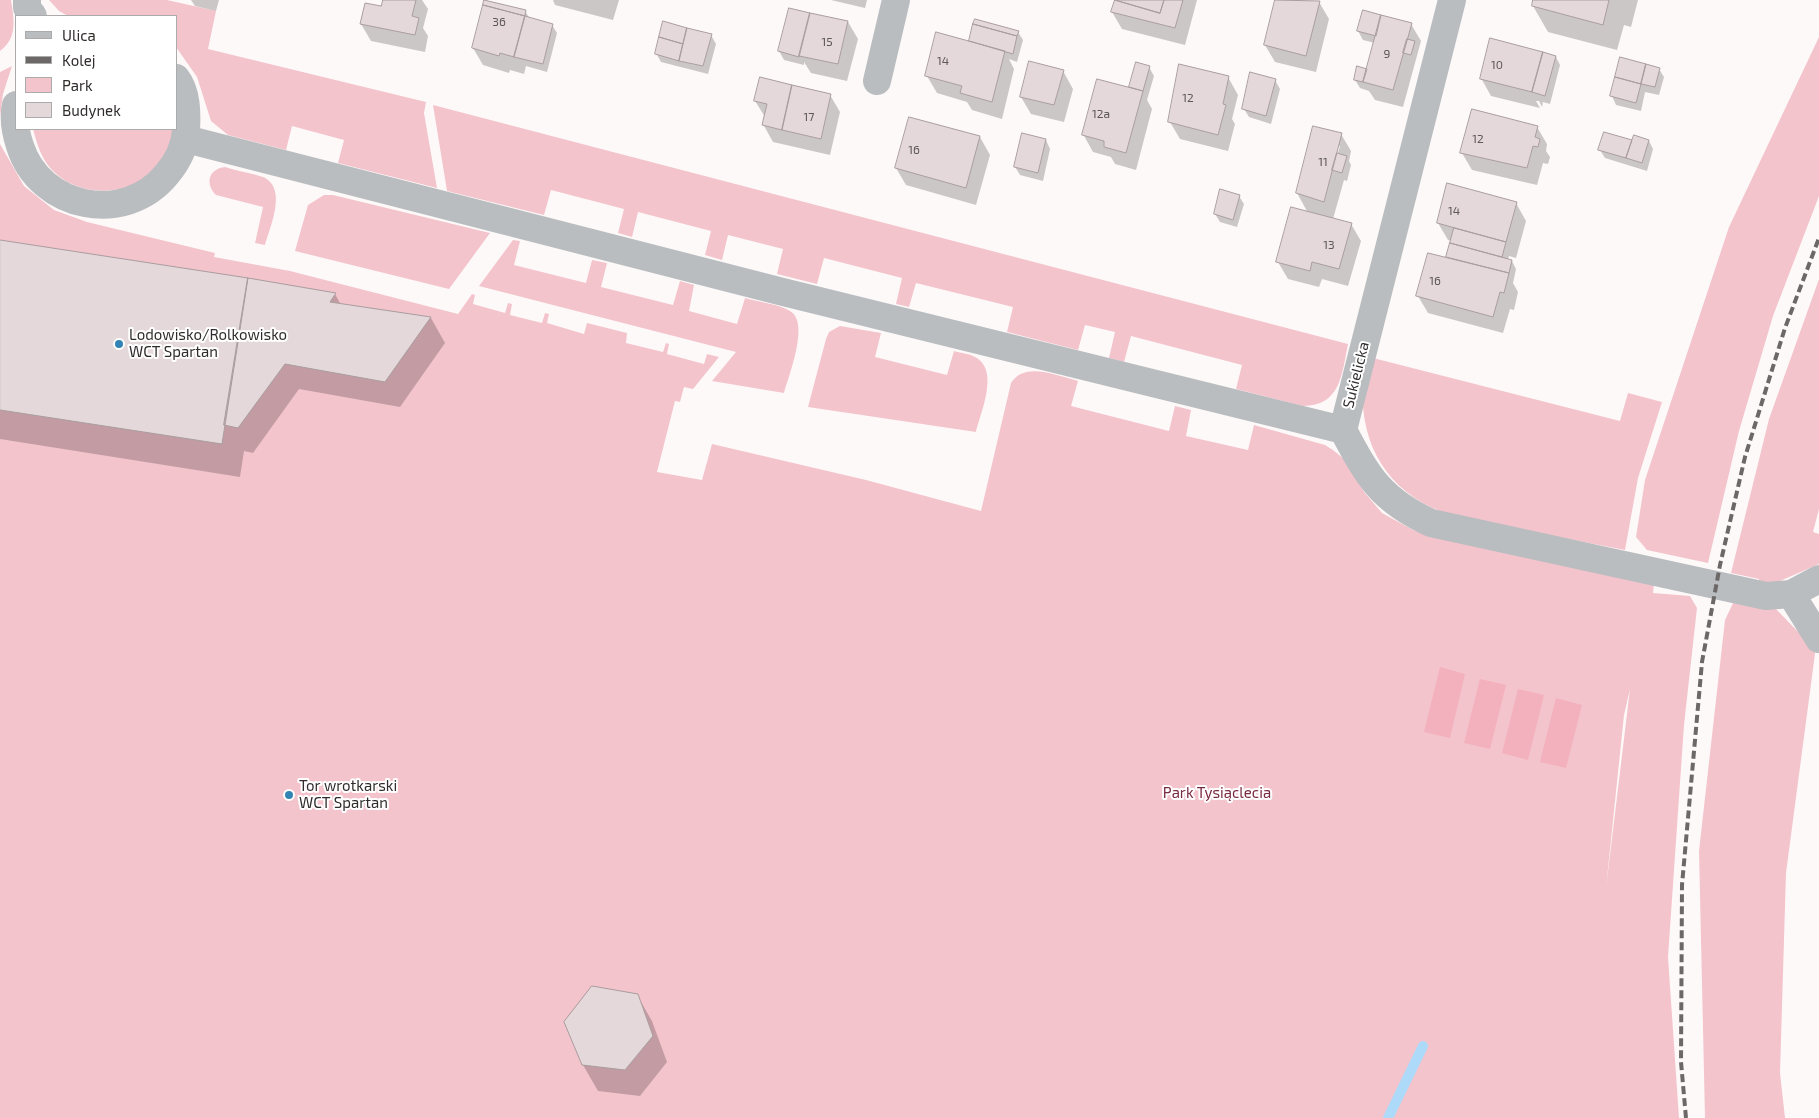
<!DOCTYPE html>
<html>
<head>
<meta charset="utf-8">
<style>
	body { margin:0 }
	#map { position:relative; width:1819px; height:1118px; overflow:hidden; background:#fef9f9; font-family:"Exo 2",sans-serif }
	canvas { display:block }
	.legend { position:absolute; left:15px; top:15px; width:162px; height:115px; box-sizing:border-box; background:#fff; border:1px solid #acabab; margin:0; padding:6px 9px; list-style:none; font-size:15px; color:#302c2c }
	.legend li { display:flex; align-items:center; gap:10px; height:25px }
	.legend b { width:25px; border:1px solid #acabab }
</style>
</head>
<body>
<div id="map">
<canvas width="1819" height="1118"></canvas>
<ul class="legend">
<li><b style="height:6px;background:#b9bdc0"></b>Ulica</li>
<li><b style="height:6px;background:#6c6868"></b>Kolej</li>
<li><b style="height:14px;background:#f4c4cc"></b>Park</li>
<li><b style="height:14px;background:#e4d8da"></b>Budynek</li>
</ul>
</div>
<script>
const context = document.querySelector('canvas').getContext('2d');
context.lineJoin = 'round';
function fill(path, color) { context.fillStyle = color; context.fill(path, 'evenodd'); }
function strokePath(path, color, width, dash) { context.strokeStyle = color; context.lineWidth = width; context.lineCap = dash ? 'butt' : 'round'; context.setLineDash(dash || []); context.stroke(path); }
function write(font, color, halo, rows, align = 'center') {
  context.font = font + ' "Exo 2",sans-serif'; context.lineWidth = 4; context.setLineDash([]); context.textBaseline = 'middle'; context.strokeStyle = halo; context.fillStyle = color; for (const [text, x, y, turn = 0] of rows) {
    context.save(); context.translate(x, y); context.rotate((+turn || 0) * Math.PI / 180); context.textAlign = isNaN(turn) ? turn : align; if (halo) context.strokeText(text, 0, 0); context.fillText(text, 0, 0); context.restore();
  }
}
fill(new Path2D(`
	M 0,0 L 11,0 C 14,19 18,38 0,51 Z
	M 49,0 L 167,0 L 216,11 L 208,49 L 426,102 L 424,113 L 437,188 L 338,163 L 344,140 L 292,126 L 286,150 L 228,135 L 211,121 L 197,77 L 176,47 L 176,16 L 68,16 L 59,11 Z
	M 1819,37 L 1819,196 L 1773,316 L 1739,431 L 1708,563 L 1647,550 L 1636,537 L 1645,480 L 1729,227 Z
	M 12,66 L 3,94 L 0,117 L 0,72 Z
	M 433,105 L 1348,344 C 1342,373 1341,406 1303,406 L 1236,389 L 1242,365 L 1131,336 L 1124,362 L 1109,358 L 1115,332 L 1085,325 L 1078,350 L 1007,332 L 1013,307 L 916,283 L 909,307 L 896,304 L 902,278 L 824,258 L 817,284 L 777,274 L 783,249 L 728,235 L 722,260 L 705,255 L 711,231 L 638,212 L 632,237 L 618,233 L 624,209 L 551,190 L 544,215 L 447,191 Z
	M 33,129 L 174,129 C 171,142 168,156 158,167 C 133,197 79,199 52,170 C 41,158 37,144 33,129 Z
	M 0,144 L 24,186 L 54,210 L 87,222 L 215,253 L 214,257 L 290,271 L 458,314 L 472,294 L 475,295 L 473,304 L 505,313 L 508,303 L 512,304 L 510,315 L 542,323 L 545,313 L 549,314 L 547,323 L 584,334 L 587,323 L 627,333 L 626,343 L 663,352 L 666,343 L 669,344 L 667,354 L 704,364 L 707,354 L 719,357 L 693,389 L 684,387 L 680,402 L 675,401 L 657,472 L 702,480 L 712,444 L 866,480 L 981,511 L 1011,383 C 1025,361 1057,376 1078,381 L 1071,406 L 1169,431 L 1175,406 L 1191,410 L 1186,436 L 1248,450 L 1254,425 L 1325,445 L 1333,450 L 1344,459 L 1365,493 L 1382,513 L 1415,531 L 1654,583 L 1653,593 L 1690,596 L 1697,608 L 1684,725 L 1668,957 L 1679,1118 L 0,1118 ZM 1630,689 L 1606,888 L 1624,715 Z
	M 225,167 C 237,171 251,173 263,177 C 288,188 270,227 265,245 L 255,243 L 263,207 L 216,195 C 205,184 208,169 225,167 Z
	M 324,195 L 333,195 L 490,233 L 449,289 L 295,251 L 308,205 Z
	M 513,240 L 520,241 L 514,265 L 586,283 L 592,260 L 607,263 L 601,287 L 673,305 L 680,281 L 694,285 L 689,311 L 737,324 L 745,298 C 759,302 778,304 790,311 C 810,322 789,375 784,393 L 712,381 L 736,352 L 479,286 Z
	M 1819,279 L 1819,509 L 1813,532 L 1819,534 L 1819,564 L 1780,581 L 1759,584 L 1759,579 L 1731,573 L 1769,419 Z
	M 840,326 L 881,333 L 875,357 L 947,375 L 954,351 C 960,353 967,353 973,356 C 1001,368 981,411 976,432 L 808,407 L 826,339 L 829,332 Z
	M 1373,358 L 1620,421 L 1628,393 L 1662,402 L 1638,478 L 1625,550 L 1460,518 C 1405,503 1368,466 1363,407 C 1362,391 1369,374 1373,358 Z
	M 1734,601 L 1773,606 L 1810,644 L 1816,646 L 1786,873 L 1780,1073 L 1785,1118 L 1705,1118 L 1699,851 L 1725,620 Z`), '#f4c4cc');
fill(new Path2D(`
	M 1440,667 L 1465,674 L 1450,738 L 1424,732 Z
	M 1480,679 L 1506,685 L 1490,749 L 1464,743 Z
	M 1518,689 L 1544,695 L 1528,760 L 1502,753 Z
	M 1556,698 L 1582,705 L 1566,768 L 1540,762 Z`), '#f3b0bd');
fill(new Path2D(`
	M 191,0 L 219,0 L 216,11 L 195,6 Z
	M 384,0 L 422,0 L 428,9 L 423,28 L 428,36 L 425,52 L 371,41 L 361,24 L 382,8 Z
	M 553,0 L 619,0 L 613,20 L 555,5 Z
	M 831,0 L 867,0 L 865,8 Z
	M 1115,0 L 1197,0 L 1185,45 L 1122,29 L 1112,12 Z
	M 1276,0 L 1319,2 L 1329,19 L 1316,72 L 1275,62 L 1265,45 Z
	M 1535,0 L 1638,0 L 1631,27 L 1624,25 L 1617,50 L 1548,32 L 1533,6 Z
	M 525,11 L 530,19 L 552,25 L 557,33 L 547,72 L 526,66 L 524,74 L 510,70 L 509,73 L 483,65 L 473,48 Z
	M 976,21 L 1018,32 L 1023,40 L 1017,62 L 1009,59 L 1014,69 L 1002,119 L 972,110 L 967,102 L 937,93 L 927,76 L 970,43 Z
	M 663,22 L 711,35 L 716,44 L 708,74 L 661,62 L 656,53 Z
	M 848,22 L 858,39 L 847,81 L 811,73 L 804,62 L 804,65 L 784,60 L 779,51 Z
	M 1411,24 L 1421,41 L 1403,107 L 1375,100 L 1369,91 L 1360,88 L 1355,80 L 1367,72 L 1375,43 L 1363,40 L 1358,31 Z
	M 1556,57 L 1560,65 L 1550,104 L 1543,102 L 1542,107 L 1539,101 L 1536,101 L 1540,108 L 1491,96 L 1481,78 Z
	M 1136,64 L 1149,67 L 1154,76 L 1147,100 L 1152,109 L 1136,170 L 1115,164 L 1111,157 L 1093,152 L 1083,134 L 1130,89 Z
	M 1659,69 L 1664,77 L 1659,95 L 1645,92 L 1641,111 L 1616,105 L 1612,96 Z
	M 1063,71 L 1073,89 L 1064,122 L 1031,114 L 1021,97 Z
	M 1228,77 L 1238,95 L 1232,119 L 1235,124 L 1228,151 L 1180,139 L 1170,122 Z
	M 1275,80 L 1280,89 L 1271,124 L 1249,117 L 1244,109 Z
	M 830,95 L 840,112 L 830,155 L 773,142 L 763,124 L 765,117 L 755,101 Z
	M 1537,127 L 1547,144 L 1546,151 L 1550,157 L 1548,164 L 1543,163 L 1537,185 L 1472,170 L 1462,153 Z
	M 1605,133 L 1633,142 L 1649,141 L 1653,149 L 1647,171 L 1605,158 L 1600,150 Z
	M 1341,134 L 1351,151 L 1349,161 L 1351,165 L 1347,181 L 1344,180 L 1333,219 L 1351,224 L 1361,241 L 1348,286 L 1322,279 L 1319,287 L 1288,279 L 1278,262 L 1308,213 L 1297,193 ZM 1337,146 L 1340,146 L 1335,163 L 1333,163 Z
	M 980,137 L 990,155 L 976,205 L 906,185 L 896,168 Z
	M 1046,140 L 1050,149 L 1043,181 L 1020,175 L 1015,167 Z
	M 1239,196 L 1244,204 L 1237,227 L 1220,222 L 1215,214 Z
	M 1516,203 L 1526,221 L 1516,258 L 1509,256 L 1508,260 L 1512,261 L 1516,269 L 1513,283 L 1518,292 L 1514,310 L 1510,309 L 1503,333 L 1428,313 L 1418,296 L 1449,259 L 1452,241 L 1448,240 L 1438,223 Z
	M 0,241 L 335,294 L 341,305 L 431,318 L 445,343 L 400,407 L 299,389 L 253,453 L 244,451 L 240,477 L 0,439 Z
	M 637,995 L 652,1021 L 667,1062 L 640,1096 L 598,1091 L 583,1065 Z`), '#0003');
strokePath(new Path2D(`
	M 1388,1118 L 1423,1046`), '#aedaf9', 10);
const building = new Path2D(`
	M 383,0 L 416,0 L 412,16 L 419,18 L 415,35 L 360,24 L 365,3 L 381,6 Z
	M 484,0 L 526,10 L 525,16 L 483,5 Z
	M 1115,0 L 1160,13 L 1164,0 L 1183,0 L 1175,28 L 1111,12 Z
	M 1115,0 L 1164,0 L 1160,13 Z
	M 1275,0 L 1320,1 L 1306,56 L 1264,45 Z
	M 1533,0 L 1609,0 L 1603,25 L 1532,6 Z
	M 483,5 L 525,16 L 514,57 L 500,53 L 499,56 L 472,48 Z
	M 789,8 L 810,13 L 799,57 L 778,51 Z
	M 1363,10 L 1381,15 L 1376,36 L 1357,31 Z
	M 810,13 L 848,21 L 838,64 L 799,56 Z
	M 1381,15 L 1412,23 L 1393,90 L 1363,82 Z
	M 525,16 L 553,24 L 543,64 L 514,57 Z
	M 975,19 L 1019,31 L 1017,36 L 973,24 Z
	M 663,21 L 687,28 L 683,44 L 659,37 Z
	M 973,24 L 1017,36 L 1013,54 L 969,41 Z
	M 687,28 L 712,34 L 703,66 L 679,61 Z
	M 936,32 L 1005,51 L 992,102 L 960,93 L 962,86 L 925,76 Z
	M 659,37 L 683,44 L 679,61 L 655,54 Z
	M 1490,38 L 1543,52 L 1532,92 L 1480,79 Z
	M 1407,39 L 1415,41 L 1411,55 L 1403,53 Z
	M 1543,52 L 1556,56 L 1545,96 L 1532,92 Z
	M 1620,57 L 1646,64 L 1641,84 L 1615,77 Z
	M 1029,61 L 1064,70 L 1054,105 L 1020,97 Z
	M 1136,62 L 1150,66 L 1143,91 L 1129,87 Z
	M 1179,64 L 1229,76 L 1223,104 L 1226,105 L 1218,135 L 1168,122 Z
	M 1646,64 L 1660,68 L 1655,87 L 1641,84 Z
	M 1357,66 L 1367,69 L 1363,82 L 1354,80 Z
	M 1250,72 L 1276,79 L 1266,116 L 1242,109 Z
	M 760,77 L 792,85 L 782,130 L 762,125 L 767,104 L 754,101 Z
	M 1615,77 L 1641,84 L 1636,103 L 1610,96 Z
	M 1097,79 L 1143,91 L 1126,153 L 1104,147 L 1104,141 L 1082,135 Z
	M 792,85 L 831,94 L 821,139 L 782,130 Z
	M 1472,109 L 1538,126 L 1535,137 L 1540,139 L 1538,147 L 1533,146 L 1527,168 L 1460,153 Z
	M 909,117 L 980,136 L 966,188 L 895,168 Z
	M 1313,126 L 1342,133 L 1324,202 L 1296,193 Z
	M 1604,132 L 1632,140 L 1626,158 L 1598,150 Z
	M 1022,133 L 1046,139 L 1038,173 L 1014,167 Z
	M 1634,135 L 1649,140 L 1642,163 L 1626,158 Z
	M 1337,153 L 1347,156 L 1342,173 L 1332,170 Z
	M 1447,183 L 1517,202 L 1506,242 L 1437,223 Z
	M 1220,189 L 1240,195 L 1233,220 L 1214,214 Z
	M 1291,207 L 1352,223 L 1339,269 L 1312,262 L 1310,271 L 1276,262 Z
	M 1454,228 L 1506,242 L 1502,257 L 1450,243 Z
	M 0,240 L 248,278 L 222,444 L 0,410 Z
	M 1450,243 L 1512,260 L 1509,273 L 1446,257 Z
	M 1428,253 L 1509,273 L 1504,293 L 1500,292 L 1493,317 L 1416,296 Z
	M 248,278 L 336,293 L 330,302 L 431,317 L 385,382 L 285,364 L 238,428 L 224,425 Z
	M 592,986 L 638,994 L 653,1036 L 625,1070 L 582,1065 L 564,1022 Z`);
fill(building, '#e4d8da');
strokePath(building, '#a99d9f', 1);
strokePath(new Path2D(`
	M 27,0 L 27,8 L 33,16
	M 1452,0 L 1343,430 C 1368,477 1381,500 1431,523 L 1766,596 L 1791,594 L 1819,579
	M 877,81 L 896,0
	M 16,105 C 13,118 16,134 20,146 C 40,209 125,226 167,174 C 178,161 185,146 186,130 C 187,113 187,92 176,78
	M 186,139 L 783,292 L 1343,430
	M 1791,594 L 1819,639`), '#b9bdc0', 28);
strokePath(new Path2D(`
	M 1686,1118 L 1681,1062 L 1682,885 L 1702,662 L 1720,565 L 1745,457 L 1785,328 L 1819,238`), '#6c6868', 4, [8, 4]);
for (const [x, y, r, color] of [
	[119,344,5,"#3284b5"],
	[289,795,5,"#3284b5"]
]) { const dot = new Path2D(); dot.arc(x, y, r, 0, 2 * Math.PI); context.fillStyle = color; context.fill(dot); strokePath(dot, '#fff', 2); }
write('12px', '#5d5758', null, [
	["36",499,22],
	["15",827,42],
	["9",1387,54],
	["14",943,61],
	["10",1497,65],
	["12",1188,98],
	["12a",1101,114],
	["17",809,117],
	["12",1478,139],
	["16",914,150],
	["11",1323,162],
	["14",1454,211],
	["13",1329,245],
	["16",1435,281]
]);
write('15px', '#302c2c', '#fff', [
	["Lodowisko/Rolkowisko",129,335],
	["WCT Spartan",129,352],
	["Tor wrotkarski",299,786],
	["WCT Spartan",299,803]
], 'left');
write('15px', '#302c2c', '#fff', [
	["Sukielicka",1356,375,-76]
]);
write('15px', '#792b41', '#fff', [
	["Park Tysiąclecia",1217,793]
]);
</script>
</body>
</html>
